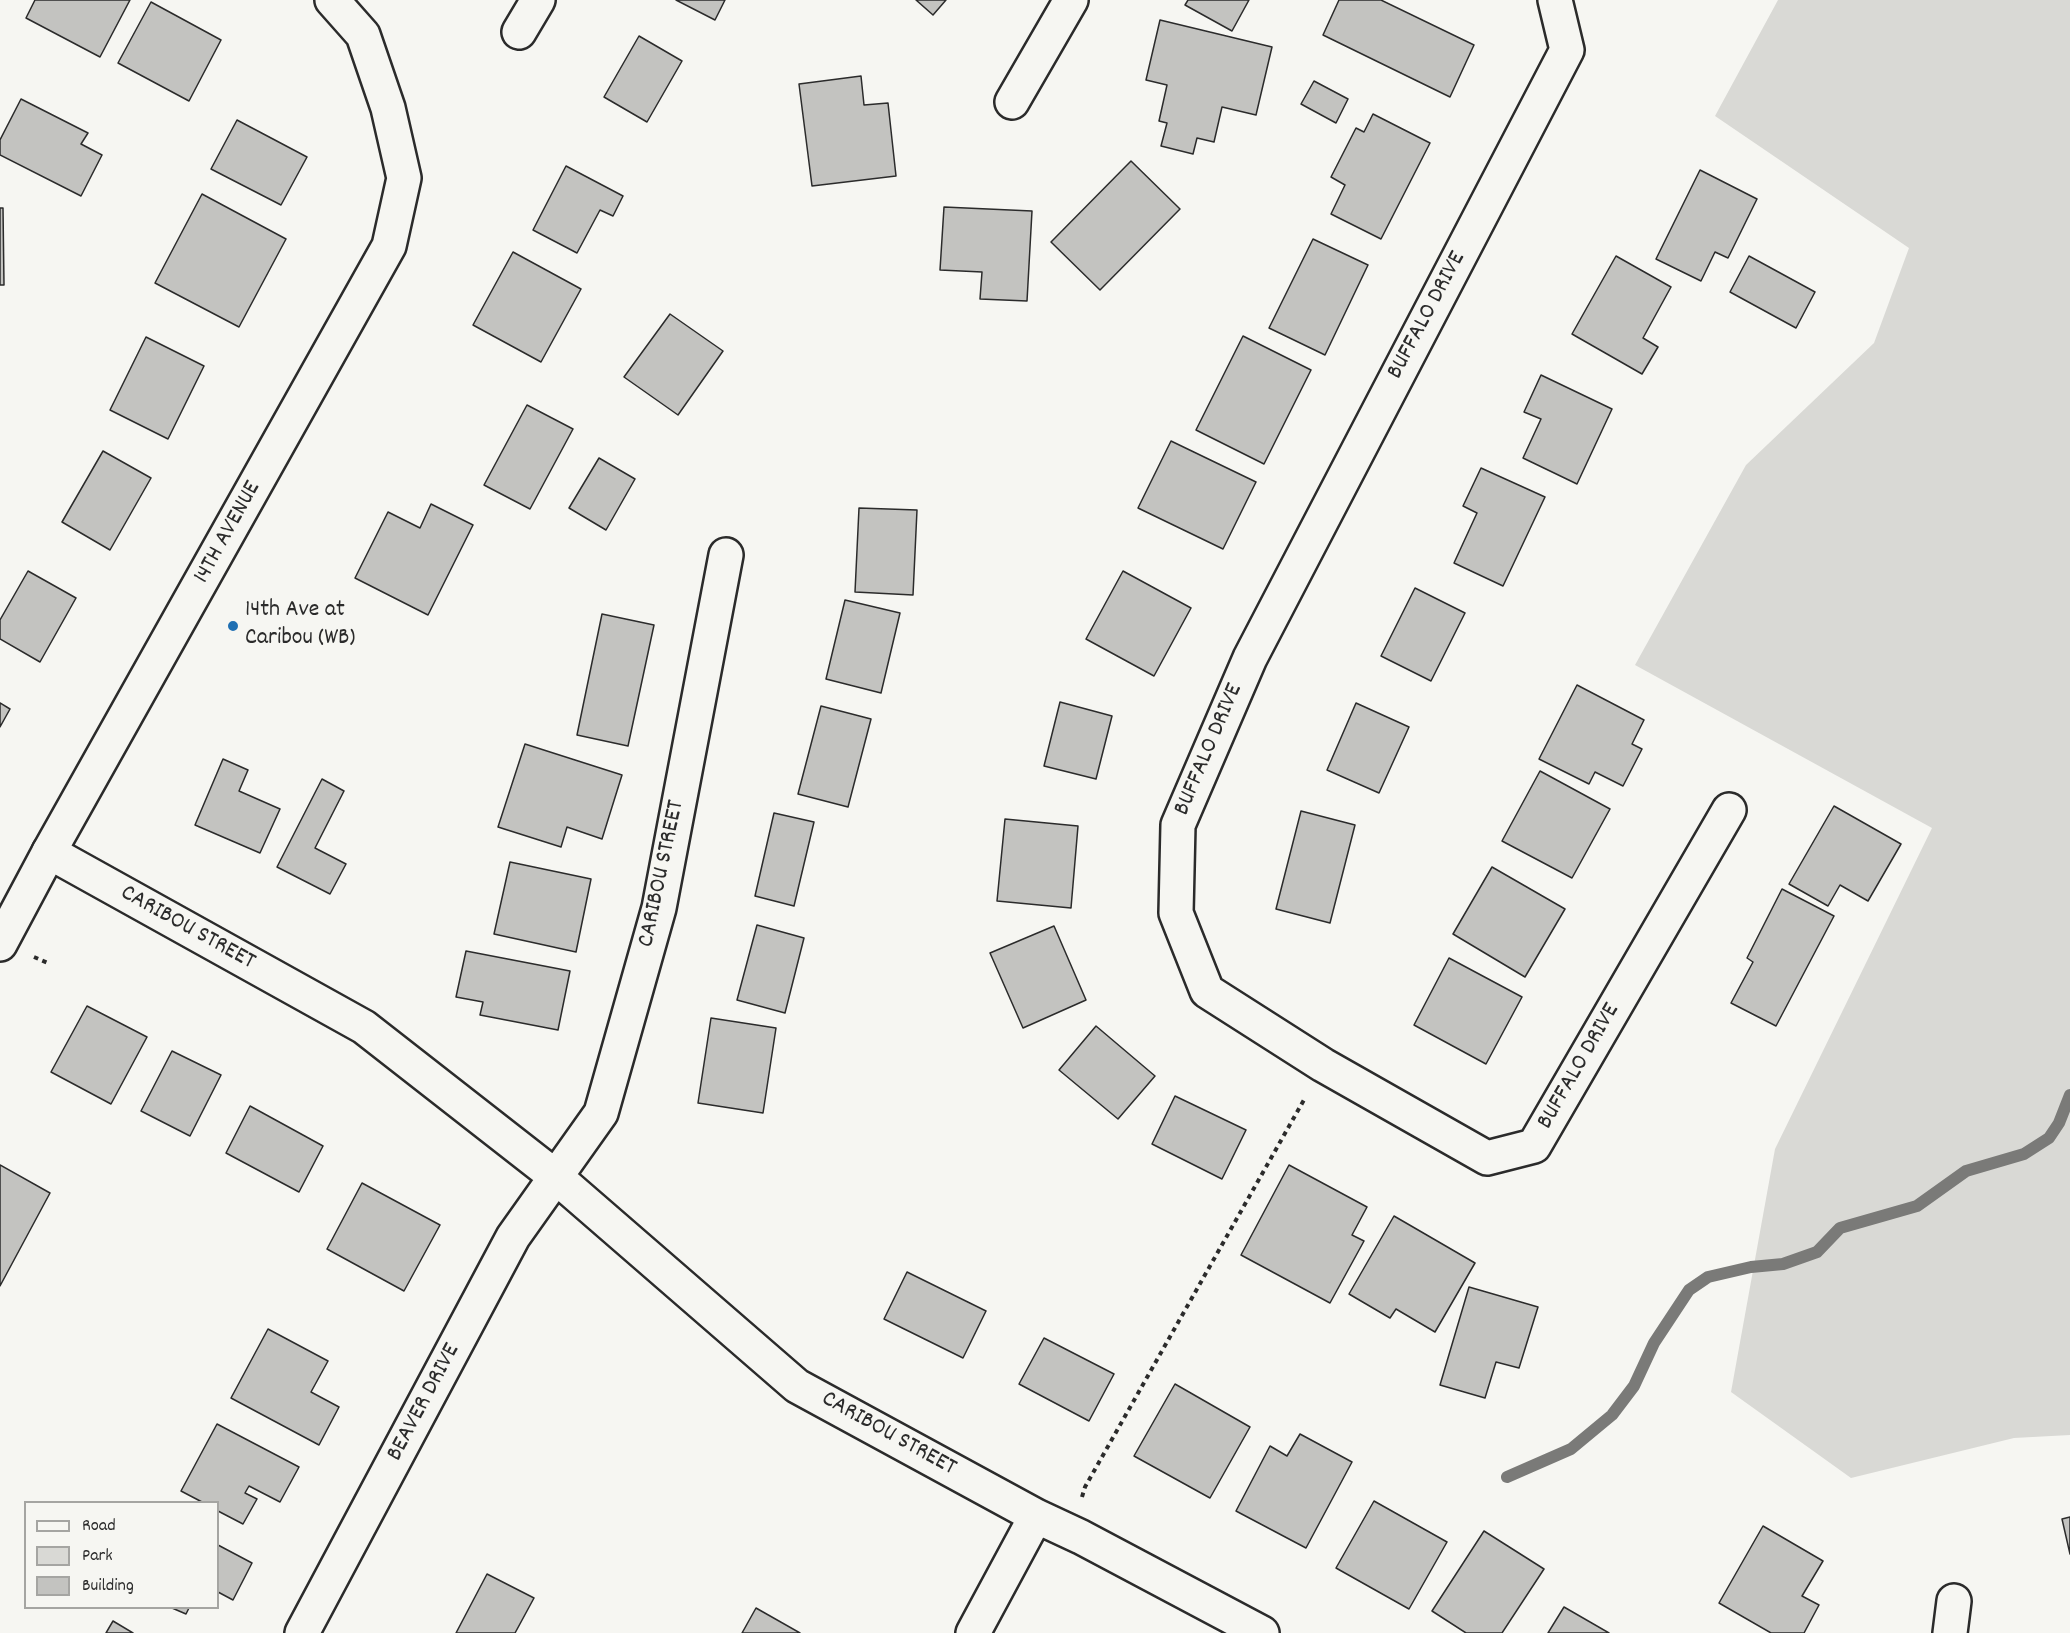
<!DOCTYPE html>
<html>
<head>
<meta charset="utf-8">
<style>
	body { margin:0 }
	#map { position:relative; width:2070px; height:1633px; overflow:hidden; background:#f6f6f2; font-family:Dekko,sans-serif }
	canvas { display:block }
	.legend { position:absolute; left:24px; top:1501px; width:195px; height:108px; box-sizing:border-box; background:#f6f6f2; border:2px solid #a5a5a2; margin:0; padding:8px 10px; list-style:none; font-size:18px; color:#2b2b2b }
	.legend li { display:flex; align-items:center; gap:12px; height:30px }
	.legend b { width:30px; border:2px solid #a5a5a2 }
</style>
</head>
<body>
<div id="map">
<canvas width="2070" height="1633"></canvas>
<ul class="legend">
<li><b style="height:8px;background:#f6f6f2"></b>Road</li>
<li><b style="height:16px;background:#d9d9d5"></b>Park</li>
<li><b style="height:16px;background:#c3c3c0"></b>Building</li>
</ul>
</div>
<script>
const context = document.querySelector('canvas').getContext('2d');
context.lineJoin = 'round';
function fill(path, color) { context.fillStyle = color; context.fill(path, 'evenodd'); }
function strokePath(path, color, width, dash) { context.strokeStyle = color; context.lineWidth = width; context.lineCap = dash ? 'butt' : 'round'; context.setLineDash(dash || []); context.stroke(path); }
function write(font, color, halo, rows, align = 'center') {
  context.font = font + ' Dekko,sans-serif'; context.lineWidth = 4.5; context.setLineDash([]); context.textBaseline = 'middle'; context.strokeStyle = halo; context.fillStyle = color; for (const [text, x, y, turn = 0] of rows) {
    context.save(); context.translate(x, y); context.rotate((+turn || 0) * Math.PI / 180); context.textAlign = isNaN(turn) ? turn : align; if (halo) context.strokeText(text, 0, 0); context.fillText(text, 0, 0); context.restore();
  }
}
fill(new Path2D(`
	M 1778,0 L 2070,0 L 2070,1435 L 2014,1438 L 1851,1478 L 1731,1392 L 1775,1149 L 1932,828 L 1635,665 L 1746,465 L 1874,343 L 1909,248 L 1715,116 Z`), '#d9d9d5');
strokePath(new Path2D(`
	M 1507,1477 L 1571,1449 L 1612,1415 L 1634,1386 L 1654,1343 L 1689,1290 L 1708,1277 L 1751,1267 L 1783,1264 L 1817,1252 L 1840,1228 L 1917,1206 L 1966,1171 L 2024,1154 L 2049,1138 L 2059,1123 L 2070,1095`), '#7a7a78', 12);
const building = new Path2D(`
	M 35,0 L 130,0 L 100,57 L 26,18 Z
	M 676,0 L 725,0 L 715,20 Z
	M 916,0 L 946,0 L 933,15 Z
	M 1188,0 L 1249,0 L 1232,31 L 1185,5 Z
	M 1339,0 L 1381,0 L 1474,45 L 1450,97 L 1323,35 Z
	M 151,2 L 221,40 L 189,101 L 118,63 Z
	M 1160,20 L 1272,47 L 1256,115 L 1222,107 L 1214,142 L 1197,138 L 1193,154 L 1161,146 L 1167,123 L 1159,121 L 1167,85 L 1146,80 Z
	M 639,36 L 682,61 L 647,122 L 604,97 Z
	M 861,76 L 864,105 L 888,103 L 896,176 L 812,186 L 799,84 Z
	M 1314,81 L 1348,99 L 1336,123 L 1301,104 Z
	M 21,99 L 88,133 L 81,144 L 102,155 L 81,196 L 0,155 L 0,140 Z
	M 1373,114 L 1430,143 L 1381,239 L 1331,214 L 1345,185 L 1331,177 L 1356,128 L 1364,132 Z
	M 237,120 L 307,157 L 281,205 L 211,169 Z
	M 1131,161 L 1180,209 L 1100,290 L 1051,242 Z
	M 566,166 L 623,196 L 613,216 L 600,210 L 577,253 L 533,230 Z
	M 1700,170 L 1757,199 L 1728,258 L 1715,252 L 1701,281 L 1656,259 Z
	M 202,194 L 286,239 L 239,327 L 155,283 Z
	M 944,207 L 1032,211 L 1027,301 L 980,299 L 982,272 L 940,270 Z
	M 0,208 L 3,208 L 4,285 L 0,285 Z
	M 1313,239 L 1368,265 L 1325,355 L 1269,328 Z
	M 513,252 L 581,289 L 541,362 L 473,325 Z
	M 1616,256 L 1671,287 L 1643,338 L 1658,347 L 1642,374 L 1572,334 Z
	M 1749,256 L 1815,292 L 1796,328 L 1730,292 Z
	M 670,314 L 723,351 L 678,415 L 624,377 Z
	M 1243,336 L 1311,370 L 1264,464 L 1196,430 Z
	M 146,337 L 204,366 L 168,439 L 110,410 Z
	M 1541,375 L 1612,409 L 1577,484 L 1523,458 L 1541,419 L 1524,412 Z
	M 527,405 L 573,429 L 530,509 L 484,485 Z
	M 1171,441 L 1256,482 L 1223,549 L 1138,508 Z
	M 103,451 L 151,478 L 110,550 L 62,522 Z
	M 599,458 L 635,479 L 606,530 L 569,508 Z
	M 1481,468 L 1545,497 L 1503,586 L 1454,563 L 1477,513 L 1463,506 Z
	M 431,504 L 473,525 L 428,615 L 355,578 L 388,512 L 420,528 Z
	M 859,508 L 917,510 L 913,595 L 855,592 Z
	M 28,571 L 76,598 L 40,662 L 0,639 L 0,620 Z
	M 1123,571 L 1191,608 L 1154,676 L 1086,639 Z
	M 1415,588 L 1465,613 L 1431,681 L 1381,656 Z
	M 845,600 L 900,613 L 881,693 L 826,679 Z
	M 602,614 L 654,625 L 628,746 L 577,735 Z
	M 1577,685 L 1644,720 L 1632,744 L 1642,749 L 1623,786 L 1595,772 L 1589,784 L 1539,759 Z
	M 1060,702 L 1112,716 L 1096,779 L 1044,766 Z
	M 0,703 L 10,709 L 0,727 Z
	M 1356,703 L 1409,727 L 1379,793 L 1327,770 Z
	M 821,706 L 871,719 L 848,807 L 798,794 Z
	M 525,744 L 622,775 L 602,839 L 567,827 L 561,847 L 498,827 Z
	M 223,759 L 248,770 L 239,791 L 280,809 L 260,853 L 195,825 Z
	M 1540,771 L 1610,809 L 1572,878 L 1502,841 Z
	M 322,779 L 344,791 L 315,848 L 346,864 L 330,894 L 277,867 Z
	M 1834,806 L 1901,844 L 1868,901 L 1840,885 L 1828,906 L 1789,884 Z
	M 1301,811 L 1355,825 L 1330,923 L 1276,909 Z
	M 774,813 L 814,822 L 794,906 L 755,896 Z
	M 1005,819 L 1078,826 L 1071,908 L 997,901 Z
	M 510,862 L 591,879 L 576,952 L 494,934 Z
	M 1492,867 L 1565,909 L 1525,977 L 1453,934 Z
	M 1782,889 L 1834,916 L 1776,1026 L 1731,1003 L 1753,962 L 1747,958 Z
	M 757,925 L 804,938 L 785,1013 L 737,1000 Z
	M 1054,926 L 1086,1000 L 1023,1028 L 990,953 Z
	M 466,951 L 570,971 L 558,1030 L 480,1015 L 483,1002 L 456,997 Z
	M 1449,958 L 1522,997 L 1486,1064 L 1414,1025 Z
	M 87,1006 L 147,1037 L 111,1104 L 51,1072 Z
	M 711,1018 L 776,1028 L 763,1113 L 698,1103 Z
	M 1096,1026 L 1155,1076 L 1118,1119 L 1059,1070 Z
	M 172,1051 L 221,1075 L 190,1136 L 141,1111 Z
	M 1175,1096 L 1246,1130 L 1222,1179 L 1152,1144 Z
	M 250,1106 L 323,1146 L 299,1192 L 226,1153 Z
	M 0,1165 L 50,1193 L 0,1286 Z
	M 1289,1165 L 1367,1207 L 1352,1235 L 1364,1241 L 1330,1303 L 1241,1255 Z
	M 362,1183 L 440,1225 L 404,1291 L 327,1249 Z
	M 1394,1216 L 1475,1263 L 1435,1332 L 1396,1309 L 1390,1318 L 1349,1294 Z
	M 907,1272 L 986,1311 L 963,1358 L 884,1319 Z
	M 1469,1287 L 1538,1307 L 1519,1368 L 1496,1362 L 1485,1398 L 1440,1385 Z
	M 268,1329 L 328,1361 L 311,1392 L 339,1407 L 319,1445 L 231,1398 Z
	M 1044,1338 L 1114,1374 L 1089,1421 L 1019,1384 Z
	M 1175,1384 L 1250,1427 L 1210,1498 L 1134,1456 Z
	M 217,1424 L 299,1467 L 280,1502 L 249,1486 L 245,1493 L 257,1499 L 243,1524 L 218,1511 L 218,1502 L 202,1502 L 181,1491 Z
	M 1300,1434 L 1352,1462 L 1306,1548 L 1236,1511 L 1270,1446 L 1287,1456 Z
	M 1374,1501 L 1447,1542 L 1409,1609 L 1336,1568 Z
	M 2070,1517 L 2070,1554 L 2062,1519 Z
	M 1763,1526 L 1823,1561 L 1802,1596 L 1819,1605 L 1804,1633 L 1771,1633 L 1719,1603 Z
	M 1484,1531 L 1544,1569 L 1502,1633 L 1466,1633 L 1432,1611 Z
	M 218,1545 L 252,1563 L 233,1600 L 218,1592 Z
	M 487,1574 L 534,1598 L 515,1633 L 456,1633 Z
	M 1564,1607 L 1609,1633 L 1548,1633 Z
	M 172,1608 L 189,1608 L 186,1614 Z
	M 756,1608 L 800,1633 L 742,1633 Z
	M 113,1621 L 133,1633 L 106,1633 Z`);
fill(building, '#c3c3c0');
strokePath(building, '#2b2b2b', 1.5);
const minor = new Path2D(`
	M 1555,0 L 1567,50 L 1250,658 L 1178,825 L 1176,913 L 1207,991 L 1323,1065 L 1487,1158 L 1534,1146 L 1729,810
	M 519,32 L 538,0
	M 1012,102 L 1071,0
	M 49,852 L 364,1027 L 556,1177 L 797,1386 L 1036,1516 L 1081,1537 L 1262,1633
	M 302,1633 L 513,1237 L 601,1113 L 659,908 L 726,555
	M 973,1633 L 1036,1516
	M 1950,1633 L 1954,1601`);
const tertiary = new Path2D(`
	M 0,944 L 49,852 L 389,246 L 404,178 L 388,108 L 363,35 L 332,0`);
strokePath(minor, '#2b2b2b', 38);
strokePath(tertiary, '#2b2b2b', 38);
strokePath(new Path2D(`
	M 34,957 L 48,963
	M 1082,1497 L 1085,1487 L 1305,1098`), '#2b2b2b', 4, [4.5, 4.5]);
strokePath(minor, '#f6f6f2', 33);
strokePath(tertiary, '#f6f6f2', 33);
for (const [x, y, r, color] of [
	[233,626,6,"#1f6fb2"]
]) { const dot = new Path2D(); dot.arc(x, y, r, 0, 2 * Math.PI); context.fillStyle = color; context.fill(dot); strokePath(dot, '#f6f6f2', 2); }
write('24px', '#2b2b2b', '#f6f6f2', [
	["BUFFALO DRIVE",1428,316,-62],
	["14TH AVENUE",229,533,-61],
	["BUFFALO DRIVE",1210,750,-67],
	["CARIBOU STREET",663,874,-78],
	["CARIBOU STREET",187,929,29],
	["BUFFALO DRIVE",1580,1067,-60],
	["BEAVER DRIVE",425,1403,-62],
	["CARIBOU STREET",888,1435,29]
]);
write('24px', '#2b2b2b', '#f6f6f2', [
	["14th Ave at",245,612],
	["Caribou (WB)",245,640]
], 'left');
</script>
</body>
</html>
